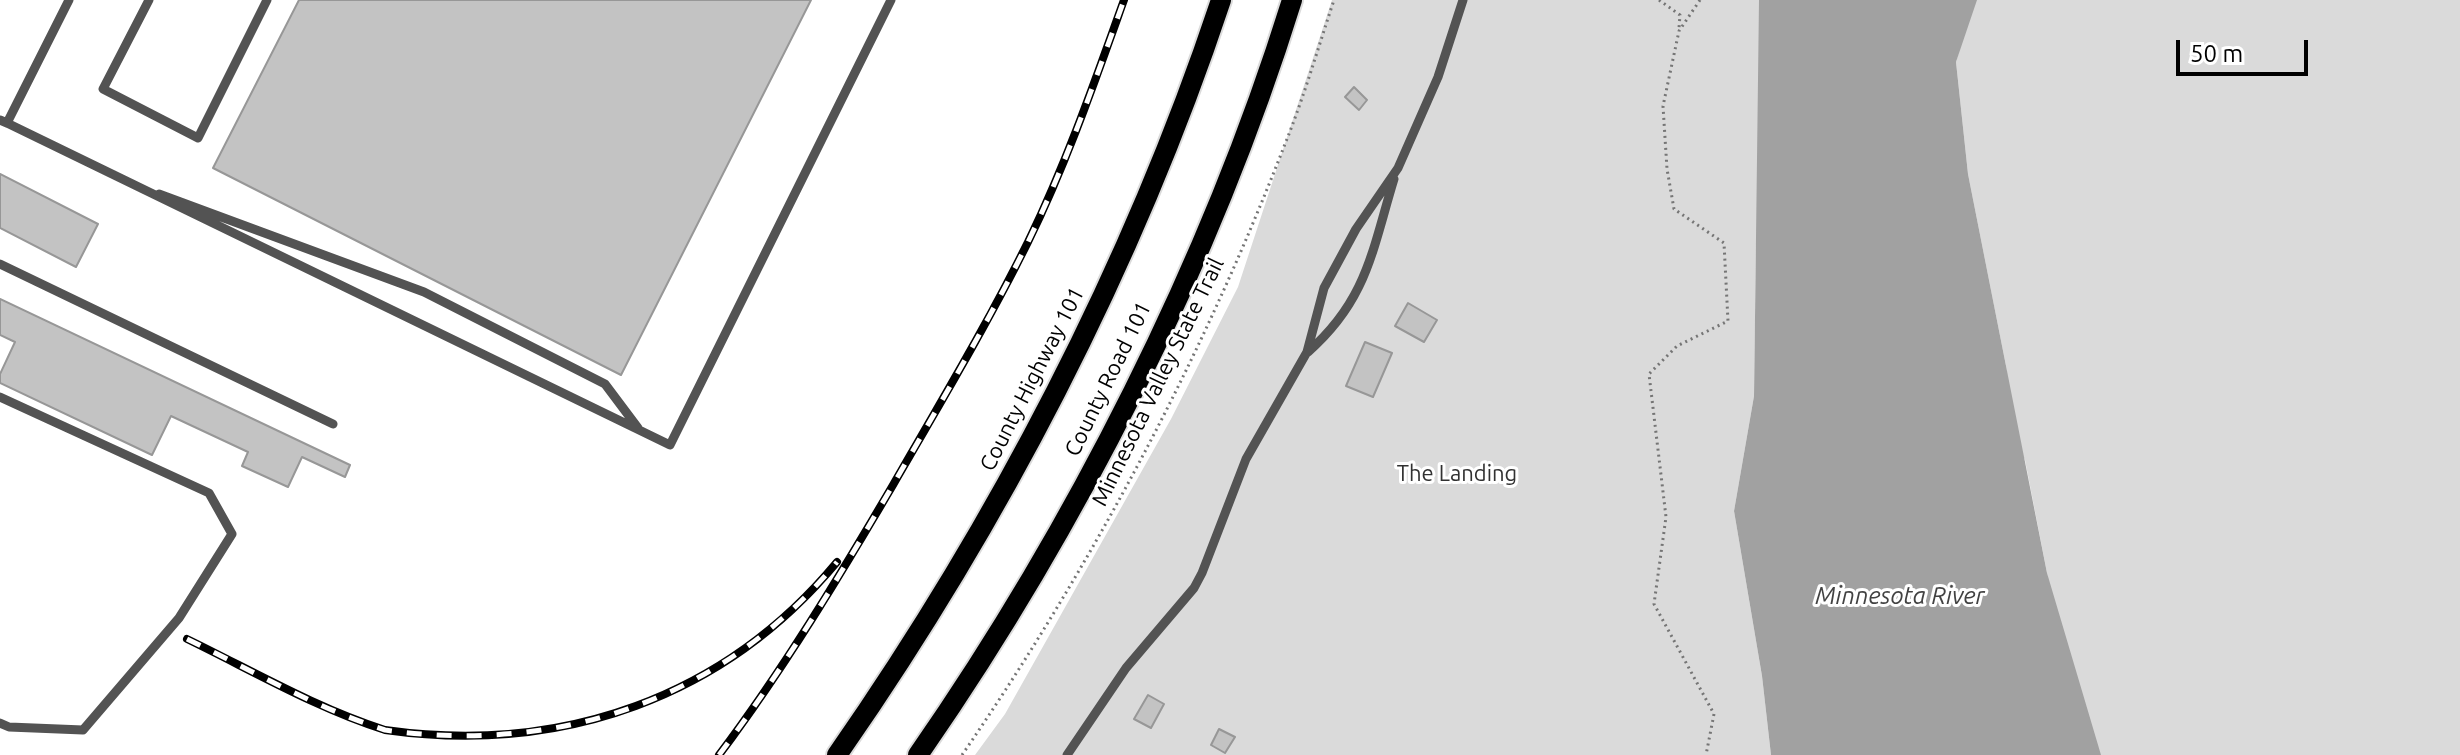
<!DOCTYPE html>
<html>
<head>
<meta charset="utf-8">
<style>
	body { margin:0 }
	#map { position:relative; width:2460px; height:755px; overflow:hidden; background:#fff; font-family:Ubuntu,sans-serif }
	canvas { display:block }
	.scale { position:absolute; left:2176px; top:40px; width:132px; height:36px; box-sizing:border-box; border:4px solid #000; border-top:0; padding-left:10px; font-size:24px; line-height:28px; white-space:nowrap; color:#000; -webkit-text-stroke:6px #fff; paint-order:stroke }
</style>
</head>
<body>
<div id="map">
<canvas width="2460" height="755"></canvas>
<div class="scale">50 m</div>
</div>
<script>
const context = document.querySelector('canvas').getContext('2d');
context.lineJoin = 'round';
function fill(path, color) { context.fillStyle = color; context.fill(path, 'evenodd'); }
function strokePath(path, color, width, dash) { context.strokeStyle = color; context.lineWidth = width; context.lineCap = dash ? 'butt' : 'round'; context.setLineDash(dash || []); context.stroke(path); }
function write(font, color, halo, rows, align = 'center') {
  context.font = font + ' Ubuntu,sans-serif'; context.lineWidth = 6; context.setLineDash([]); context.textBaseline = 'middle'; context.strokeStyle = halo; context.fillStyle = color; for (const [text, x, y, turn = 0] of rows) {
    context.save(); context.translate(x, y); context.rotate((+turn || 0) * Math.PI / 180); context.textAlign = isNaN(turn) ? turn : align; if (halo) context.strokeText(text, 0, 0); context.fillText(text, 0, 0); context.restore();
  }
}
fill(new Path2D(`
	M 1332,0 L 1774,0 L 1756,243 L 1754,396 L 1734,511 L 1762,676 L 1771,755 L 975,755 L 1005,714 L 1171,419 L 1238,287 Z
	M 1974,0 L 2460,0 L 2460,755 L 2077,755 L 2047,573 L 2025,460 L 2015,438 L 2006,366 L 1968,174 L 1956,62 Z`), '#dadada');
fill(new Path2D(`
	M 1759,0 L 1977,0 L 1956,62 L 1968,174 L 2047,573 L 2101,755 L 1771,755 L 1762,676 L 1734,511 L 1754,396 Z`), '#a1a1a1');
const building = new Path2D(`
	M 299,0 L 811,0 L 621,375 L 213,168 Z
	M 1354,87 L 1367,100 L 1359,110 L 1345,97 Z
	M 0,174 L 98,224 L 76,267 L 0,228 Z
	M 0,299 L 350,465 L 345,477 L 302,457 L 288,487 L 242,466 L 248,452 L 171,416 L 152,455 L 0,383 L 0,374 L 15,342 L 0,335 Z
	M 1408,303 L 1437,320 L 1424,342 L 1395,326 Z
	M 1365,342 L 1392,353 L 1373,397 L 1346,386 Z
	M 1148,695 L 1164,704 L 1151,728 L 1134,719 Z
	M 1219,729 L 1235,737 L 1225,753 L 1211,745 Z`);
fill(building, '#c3c3c3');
strokePath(building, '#979797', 2);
const primary = new Path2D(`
	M 837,755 C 998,524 1132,268 1221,0
	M 918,755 C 1075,529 1210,264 1292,0`);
strokePath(primary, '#dbdbdb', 24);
strokePath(new Path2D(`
	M 1659,0 L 1680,15 L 1679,28
	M 1700,0 L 1679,31 L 1663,106 L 1667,169 L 1674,209 L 1724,243 L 1728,321 L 1677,346 L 1649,374 L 1666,517 L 1654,604 L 1714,714 L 1706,755
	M 962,755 C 1092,566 1202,358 1285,144 C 1304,97 1318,48 1334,0`), '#757575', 3, [2, 4]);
strokePath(new Path2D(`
	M 149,0 L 103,89 L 198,138 L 267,0
	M 0,120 L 7,123 L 69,0
	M 7,123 L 670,445 L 891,0
	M 159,194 L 424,292 L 605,384 L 638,428
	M 0,264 L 333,424
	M 1308,352 C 1367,300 1372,251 1394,179
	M 0,397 L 209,493 L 232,534 L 179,618 L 83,730 L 9,727 L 0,723
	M 1067,755 L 1126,668 L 1194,588 L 1202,573 L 1246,459 L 1307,352 L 1324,288 L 1356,229 L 1398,168 L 1438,77 L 1463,0`), '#535353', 9);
strokePath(primary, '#000', 20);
const rail = new Path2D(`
	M 187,639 C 251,670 316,708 385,730 C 563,755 725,697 837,562
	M 719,755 C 783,670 839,577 893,485 C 939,405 987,325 1028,242 C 1066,164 1095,81 1124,0`);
strokePath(rail, '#000', 8);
strokePath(rail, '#fff', 5, [15]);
write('22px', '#000', '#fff', [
	["County Highway 101",1032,379,-63],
	["County Road 101",1108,379,-64],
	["Minnesota Valley State Trail",1158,382,-64]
]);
write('22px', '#313131', '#fff', [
	["The Landing",1457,474]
]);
write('italic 24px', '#424242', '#fff', [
	["Minnesota River",1900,596]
]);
</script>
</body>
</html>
